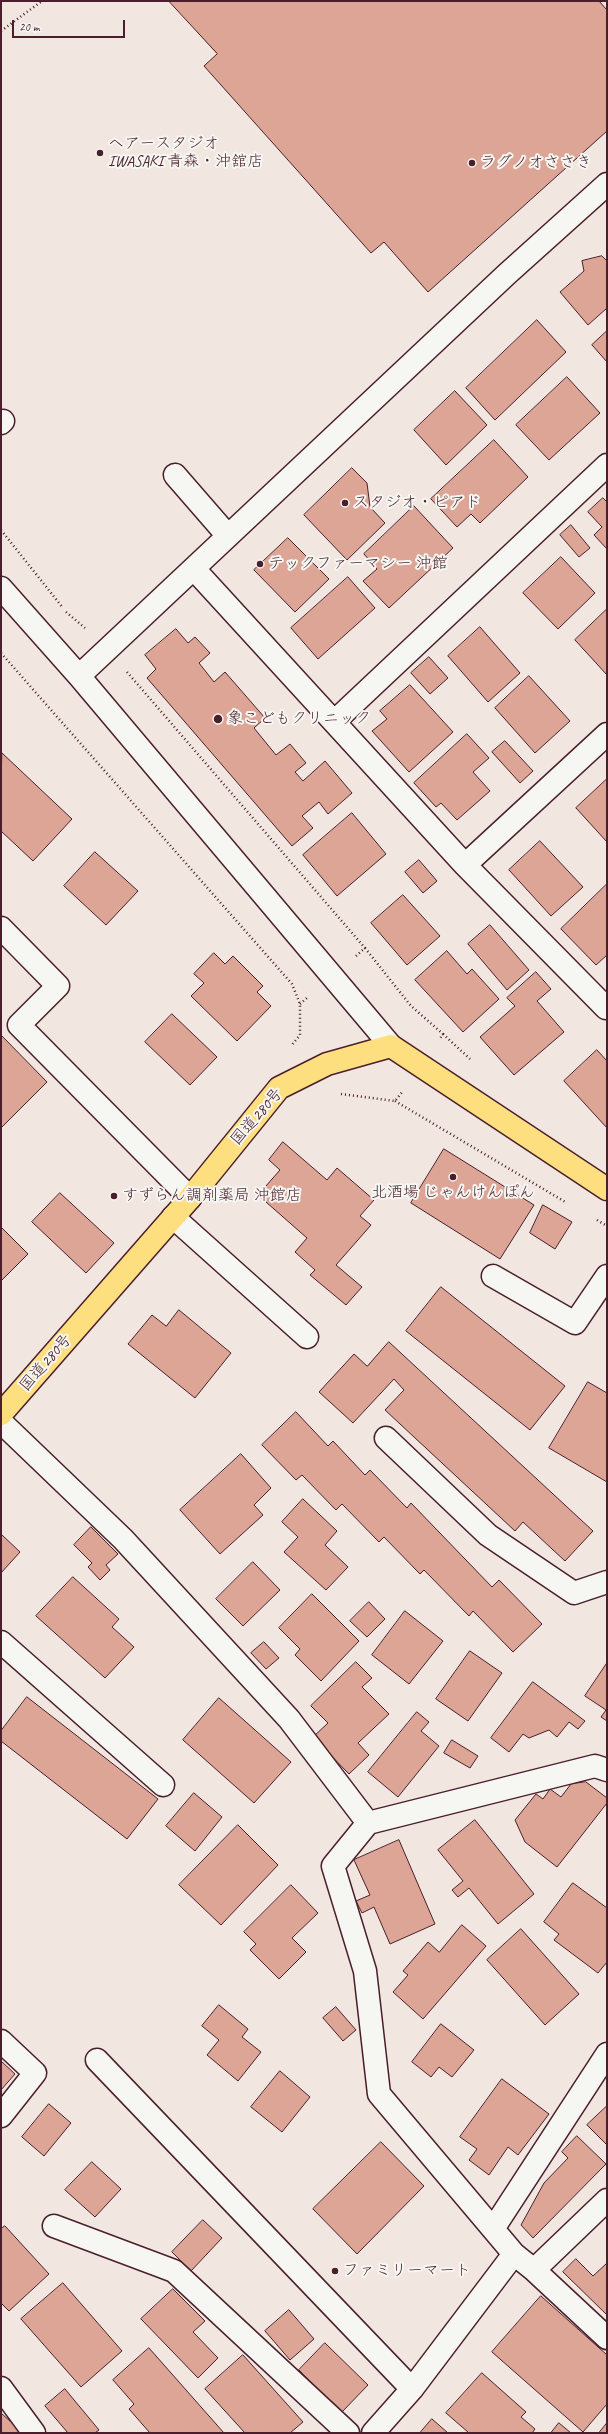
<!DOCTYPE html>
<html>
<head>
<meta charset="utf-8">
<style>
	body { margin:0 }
	#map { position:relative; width:608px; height:2434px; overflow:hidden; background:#f1e6e0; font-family:Caveat,sans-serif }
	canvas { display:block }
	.frame { position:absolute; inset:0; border:2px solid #4a1f2b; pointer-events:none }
	.scale { position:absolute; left:12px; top:20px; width:113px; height:18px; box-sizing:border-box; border:2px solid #4a1f2b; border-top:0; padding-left:5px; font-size:12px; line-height:14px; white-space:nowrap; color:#4a1f2b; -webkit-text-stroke:3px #f6f6f2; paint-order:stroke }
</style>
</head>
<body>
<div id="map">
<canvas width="608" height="2434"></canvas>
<div class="frame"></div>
<div class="scale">20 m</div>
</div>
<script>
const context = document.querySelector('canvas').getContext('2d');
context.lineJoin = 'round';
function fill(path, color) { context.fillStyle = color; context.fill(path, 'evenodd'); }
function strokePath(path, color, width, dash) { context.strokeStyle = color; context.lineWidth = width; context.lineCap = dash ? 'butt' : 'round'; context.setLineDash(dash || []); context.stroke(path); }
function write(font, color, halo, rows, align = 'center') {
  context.font = font + ' Caveat,"Klee One",sans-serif'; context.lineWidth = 4; context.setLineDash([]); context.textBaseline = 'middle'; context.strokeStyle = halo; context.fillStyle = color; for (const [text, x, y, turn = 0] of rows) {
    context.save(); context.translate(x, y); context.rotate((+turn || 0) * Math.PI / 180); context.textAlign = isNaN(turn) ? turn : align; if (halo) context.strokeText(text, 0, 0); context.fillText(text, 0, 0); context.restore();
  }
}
const building = new Path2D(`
	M 169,1 L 599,1 L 607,10 L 607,131 L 428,292 L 384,242 L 371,253 L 204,66 L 217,54 Z
	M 602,256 L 607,261 L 607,308 L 588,325 L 560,292 L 584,271 L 582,261 Z
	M 537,320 L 566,352 L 495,420 L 466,388 Z
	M 607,331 L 607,362 L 592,345 Z
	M 567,377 L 600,413 L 549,460 L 516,425 Z
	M 455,391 L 487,425 L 446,465 L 414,430 Z
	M 494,440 L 528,477 L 480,523 L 471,514 L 457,527 L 431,499 Z
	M 352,468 L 367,483 L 370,507 L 385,523 L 347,560 L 304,515 Z
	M 603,498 L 607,502 L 607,549 L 594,535 L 602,527 L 588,512 Z
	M 414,506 L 453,548 L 389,608 L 363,581 L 377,569 L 364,554 Z
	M 571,525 L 590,548 L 579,557 L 560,535 Z
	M 288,538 L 329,579 L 295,612 L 254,570 Z
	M 561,557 L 595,593 L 558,629 L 523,593 Z
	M 348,577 L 375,608 L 318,659 L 291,628 Z
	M 607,609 L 607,675 L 575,640 Z
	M 480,627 L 520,673 L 488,702 L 448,656 Z
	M 176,629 L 188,643 L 195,637 L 210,653 L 199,663 L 214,682 L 225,672 L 265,718 L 254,728 L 276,755 L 290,744 L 306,763 L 295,772 L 303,781 L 325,761 L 352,793 L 328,814 L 319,802 L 302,816 L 313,828 L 292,846 L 147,678 L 156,669 L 145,655 Z
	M 429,657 L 448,678 L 430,694 L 411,673 Z
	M 529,676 L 570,721 L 535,753 L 495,708 Z
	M 410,685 L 453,732 L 409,772 L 372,731 L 387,719 L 380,711 Z
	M 467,734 L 489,758 L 473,772 L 490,791 L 457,820 L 441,803 L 436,807 L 414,783 Z
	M 505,741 L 533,771 L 520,783 L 492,752 Z
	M 2,753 L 72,819 L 33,861 L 1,831 Z
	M 607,779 L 607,842 L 576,808 Z
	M 352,813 L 386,854 L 337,896 L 303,855 Z
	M 540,841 L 583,887 L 551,916 L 509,870 Z
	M 95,852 L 138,891 L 106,925 L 64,886 Z
	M 419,860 L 437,881 L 423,893 L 405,872 Z
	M 607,884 L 607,955 L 596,965 L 561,929 Z
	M 403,895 L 440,936 L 407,965 L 371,923 Z
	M 490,925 L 529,970 L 507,990 L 468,944 Z
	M 447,951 L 467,974 L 472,969 L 499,999 L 463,1032 L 415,980 Z
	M 214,953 L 225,964 L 233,956 L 263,986 L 257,992 L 271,1006 L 237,1041 L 191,996 L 204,983 L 194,974 Z
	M 536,972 L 551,989 L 537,1001 L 564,1032 L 514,1075 L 480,1037 L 515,1006 L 507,998 Z
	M 172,1014 L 217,1057 L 190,1085 L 145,1042 Z
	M 1,1035 L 47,1082 L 1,1128 Z
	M 597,1050 L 607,1061 L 607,1128 L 564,1081 Z
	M 283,1142 L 327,1180 L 337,1168 L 374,1200 L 360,1216 L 371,1225 L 336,1265 L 362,1287 L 346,1305 L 310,1275 L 315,1270 L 295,1252 L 307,1238 L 258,1195 L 280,1170 L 269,1160 Z
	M 444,1149 L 534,1205 L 500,1259 L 411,1203 Z
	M 60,1193 L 114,1243 L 86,1273 L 32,1222 Z
	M 543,1205 L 572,1222 L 555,1249 L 530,1233 Z
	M 1,1227 L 28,1254 L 1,1281 Z
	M 441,1287 L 565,1386 L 530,1430 L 406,1331 Z
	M 179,1310 L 231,1353 L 195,1398 L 128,1344 L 152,1315 L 166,1326 Z
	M 389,1342 L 593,1531 L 565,1561 L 523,1522 L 515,1531 L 385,1410 L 404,1390 L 394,1379 L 353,1423 L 319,1392 L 354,1354 L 367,1366 Z
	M 588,1382 L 607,1393 L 607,1482 L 549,1448 Z
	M 296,1412 L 328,1446 L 333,1441 L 365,1475 L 370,1470 L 407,1508 L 411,1503 L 492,1587 L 499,1580 L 542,1624 L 513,1652 L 473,1611 L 469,1616 L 424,1570 L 420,1574 L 384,1537 L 379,1542 L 342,1504 L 336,1510 L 302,1475 L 296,1480 L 262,1445 Z
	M 241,1454 L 271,1488 L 254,1505 L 263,1515 L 220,1554 L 180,1510 Z
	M 303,1499 L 337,1531 L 325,1545 L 348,1567 L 326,1590 L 284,1552 L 298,1537 L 282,1522 Z
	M 91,1527 L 118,1554 L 106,1565 L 110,1570 L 100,1580 L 88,1567 L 92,1563 L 74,1545 Z
	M 1,1534 L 20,1552 L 1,1573 Z
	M 253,1562 L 280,1590 L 243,1626 L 216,1599 Z
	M 73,1577 L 119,1619 L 112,1627 L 134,1647 L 105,1678 L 36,1616 Z
	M 312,1594 L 359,1641 L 321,1681 L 295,1655 L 300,1649 L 279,1628 Z
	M 369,1602 L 385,1619 L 367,1637 L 350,1621 Z
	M 405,1611 L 443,1641 L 409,1684 L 372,1655 Z
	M 264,1642 L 279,1658 L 266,1669 L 251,1653 Z
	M 470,1651 L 502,1673 L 468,1721 L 436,1699 Z
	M 356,1662 L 372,1678 L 362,1687 L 389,1714 L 358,1743 L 369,1755 L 349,1774 L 313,1737 L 328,1723 L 311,1706 Z
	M 607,1663 L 607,1721 L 601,1717 L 606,1710 L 585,1696 Z
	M 533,1682 L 585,1721 L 578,1729 L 569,1722 L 557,1737 L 549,1730 L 529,1738 L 523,1734 L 509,1752 L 491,1738 Z
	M 27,1697 L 158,1799 L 127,1839 L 1,1741 L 1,1731 Z
	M 219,1698 L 291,1762 L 254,1803 L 183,1740 Z
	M 417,1712 L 429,1722 L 421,1731 L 439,1746 L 398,1797 L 368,1772 Z
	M 452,1740 L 478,1756 L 470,1768 L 444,1753 Z
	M 586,1782 L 607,1798 L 607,1803 L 557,1867 L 525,1842 L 515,1820 L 536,1794 L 543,1799 L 550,1789 L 561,1797 L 571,1784 Z
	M 194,1793 L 222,1817 L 195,1851 L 166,1826 Z
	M 475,1820 L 534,1894 L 498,1924 L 469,1888 L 458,1897 L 452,1890 L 463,1881 L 438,1850 Z
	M 238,1825 L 278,1865 L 221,1925 L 179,1885 Z
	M 399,1840 L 435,1924 L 390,1944 L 374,1907 L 362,1913 L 356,1901 L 370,1895 L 354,1860 Z
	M 573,1883 L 607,1908 L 607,1962 L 598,1973 L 554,1940 L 559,1934 L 544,1922 Z
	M 291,1885 L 318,1913 L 292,1938 L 306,1952 L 279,1979 L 250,1950 L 256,1944 L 244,1932 Z
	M 462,1925 L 486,1946 L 423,2019 L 393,1992 L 408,1975 L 403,1971 L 428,1942 L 439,1952 Z
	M 521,1929 L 579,1994 L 545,2025 L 487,1960 Z
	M 219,2005 L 248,2029 L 242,2037 L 261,2052 L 238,2081 L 207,2055 L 219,2040 L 202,2026 Z
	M 336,2007 L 356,2030 L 343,2041 L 323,2018 Z
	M 441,2024 L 474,2050 L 452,2077 L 439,2067 L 431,2077 L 412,2062 Z
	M 1,2061 L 15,2074 L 1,2090 Z
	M 280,2071 L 310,2097 L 282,2132 L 251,2107 Z
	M 502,2079 L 549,2114 L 518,2155 L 508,2147 L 489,2175 L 469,2160 L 477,2149 L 460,2137 Z
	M 49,2104 L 71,2123 L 44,2156 L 22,2137 Z
	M 607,2106 L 607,2145 L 587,2125 Z
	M 577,2136 L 606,2164 L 533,2238 L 521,2225 L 544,2183 L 568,2158 L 562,2152 Z
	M 381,2142 L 424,2186 L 357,2254 L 313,2209 Z
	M 92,2162 L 121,2189 L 95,2217 L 65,2190 Z
	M 203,2220 L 222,2238 L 191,2271 L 172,2252 Z
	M 5,2226 L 49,2274 L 9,2311 L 1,2303 L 1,2229 Z
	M 576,2259 L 593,2276 L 607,2263 L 607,2315 L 563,2272 Z
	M 63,2283 L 122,2351 L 81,2387 L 21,2319 Z
	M 173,2289 L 205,2321 L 193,2332 L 218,2358 L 198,2378 L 141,2319 Z
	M 541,2296 L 607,2355 L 607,2404 L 583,2432 L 492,2352 Z
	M 289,2310 L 314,2339 L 290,2360 L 265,2331 Z
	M 325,2343 L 368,2385 L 341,2413 L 299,2370 Z
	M 149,2348 L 224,2433 L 150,2433 L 129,2409 L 134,2404 L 113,2380 Z
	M 243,2355 L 303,2422 L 290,2433 L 245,2433 L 205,2389 Z
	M 482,2373 L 526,2412 L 521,2417 L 535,2429 L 532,2433 L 469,2433 L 446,2413 Z
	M 65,2389 L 99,2430 L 95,2433 L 68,2433 L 45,2406 Z
	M 1,2413 L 20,2430 L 17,2433 L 1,2433 Z
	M 432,2419 L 448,2433 L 420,2433 Z
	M 559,2423 L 571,2433 L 551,2433 Z
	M 607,2423 L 607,2433 L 599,2433 Z`);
fill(building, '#dda596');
strokePath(building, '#4a1f2b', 1);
const minor = new Path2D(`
	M 1,423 L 3,421
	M 175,475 L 228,536
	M 194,569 L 465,865 L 606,1008 L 607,1007
	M 1,588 L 79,676 L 391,1046
	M 79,676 L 507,274 L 607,184
	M 335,721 L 607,465
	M 465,865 L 607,734
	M 1,928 L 58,986 L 19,1025 L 190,1198
	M 173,1217 L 307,1337
	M 493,1276 L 575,1323 L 607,1276
	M 1,1422 L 123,1539 L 289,1719 L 368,1823 L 333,1866 L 365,1971 L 379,2094 L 514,2254 L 534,2270 L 607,2200
	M 386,1438 L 488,1535 L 574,1593 L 607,1582
	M 1,1642 L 163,1785
	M 368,1823 L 595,1766 L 607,1770
	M 1,2041 L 35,2073 L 1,2116
	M 97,2060 L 412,2389
	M 54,2226 L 174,2271 L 348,2433
	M 493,2229 L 607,2054
	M 534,2270 L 607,2338
	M 1,2388 L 34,2433
	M 373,2433 L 412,2389 L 514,2254`);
const highway = new Path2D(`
	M 1,1414 L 190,1198 L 279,1088 L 327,1064 L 391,1046 L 607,1189`);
strokePath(minor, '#4a1f2b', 25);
strokePath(highway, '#4a1f2b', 25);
strokePath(new Path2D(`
	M 1,31 L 42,1
	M 1,530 L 63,608
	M 66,612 L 85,628
	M 1,653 L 292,984 L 300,1004 L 300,1035 L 291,1046
	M 127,672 L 365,948
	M 356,956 L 365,948 L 411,1006 L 443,1034 L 439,1040
	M 300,1004 L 308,997
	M 443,1034 L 470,1059
	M 341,1094 L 395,1101 L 403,1091
	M 395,1101 L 567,1203
	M 597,1220 L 607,1226`), '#4a1f2b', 2.5, [1, 3]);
strokePath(minor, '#f6f6f2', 22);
strokePath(highway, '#fedf80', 22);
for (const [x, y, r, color] of [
	[100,153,4,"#4a1f2b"],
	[472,163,4,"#4a1f2b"],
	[345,503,4,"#4a1f2b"],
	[260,564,4,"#4a1f2b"],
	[218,719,5,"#4a1f2b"],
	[453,1177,4,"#4a1f2b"],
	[114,1196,4,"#4a1f2b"],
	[335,2271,4,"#4a1f2b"]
]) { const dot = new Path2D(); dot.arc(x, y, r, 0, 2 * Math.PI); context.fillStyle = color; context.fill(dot); strokePath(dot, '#f6f6f2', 1.5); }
write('16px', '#4a1f2b', '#f6f6f2', [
	["ヘアースタジオ",108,144],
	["IWASAKI 青森・沖舘店",108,162],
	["ラグノオささき",480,163],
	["スタジオ・ピアド",353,503],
	["テックファーマシー 沖館",268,564],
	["象こどもクリニック",227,719],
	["北酒場 じゃんけんぽん",453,1193,"center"],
	["すずらん調剤薬局 沖館店",122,1196],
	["ファミリーマート",343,2271]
], 'left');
write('16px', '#4a1f2b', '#f6f6f2', [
	["国道280号",257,1117,-49],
	["国道280号",46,1363,-49]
]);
</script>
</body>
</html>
